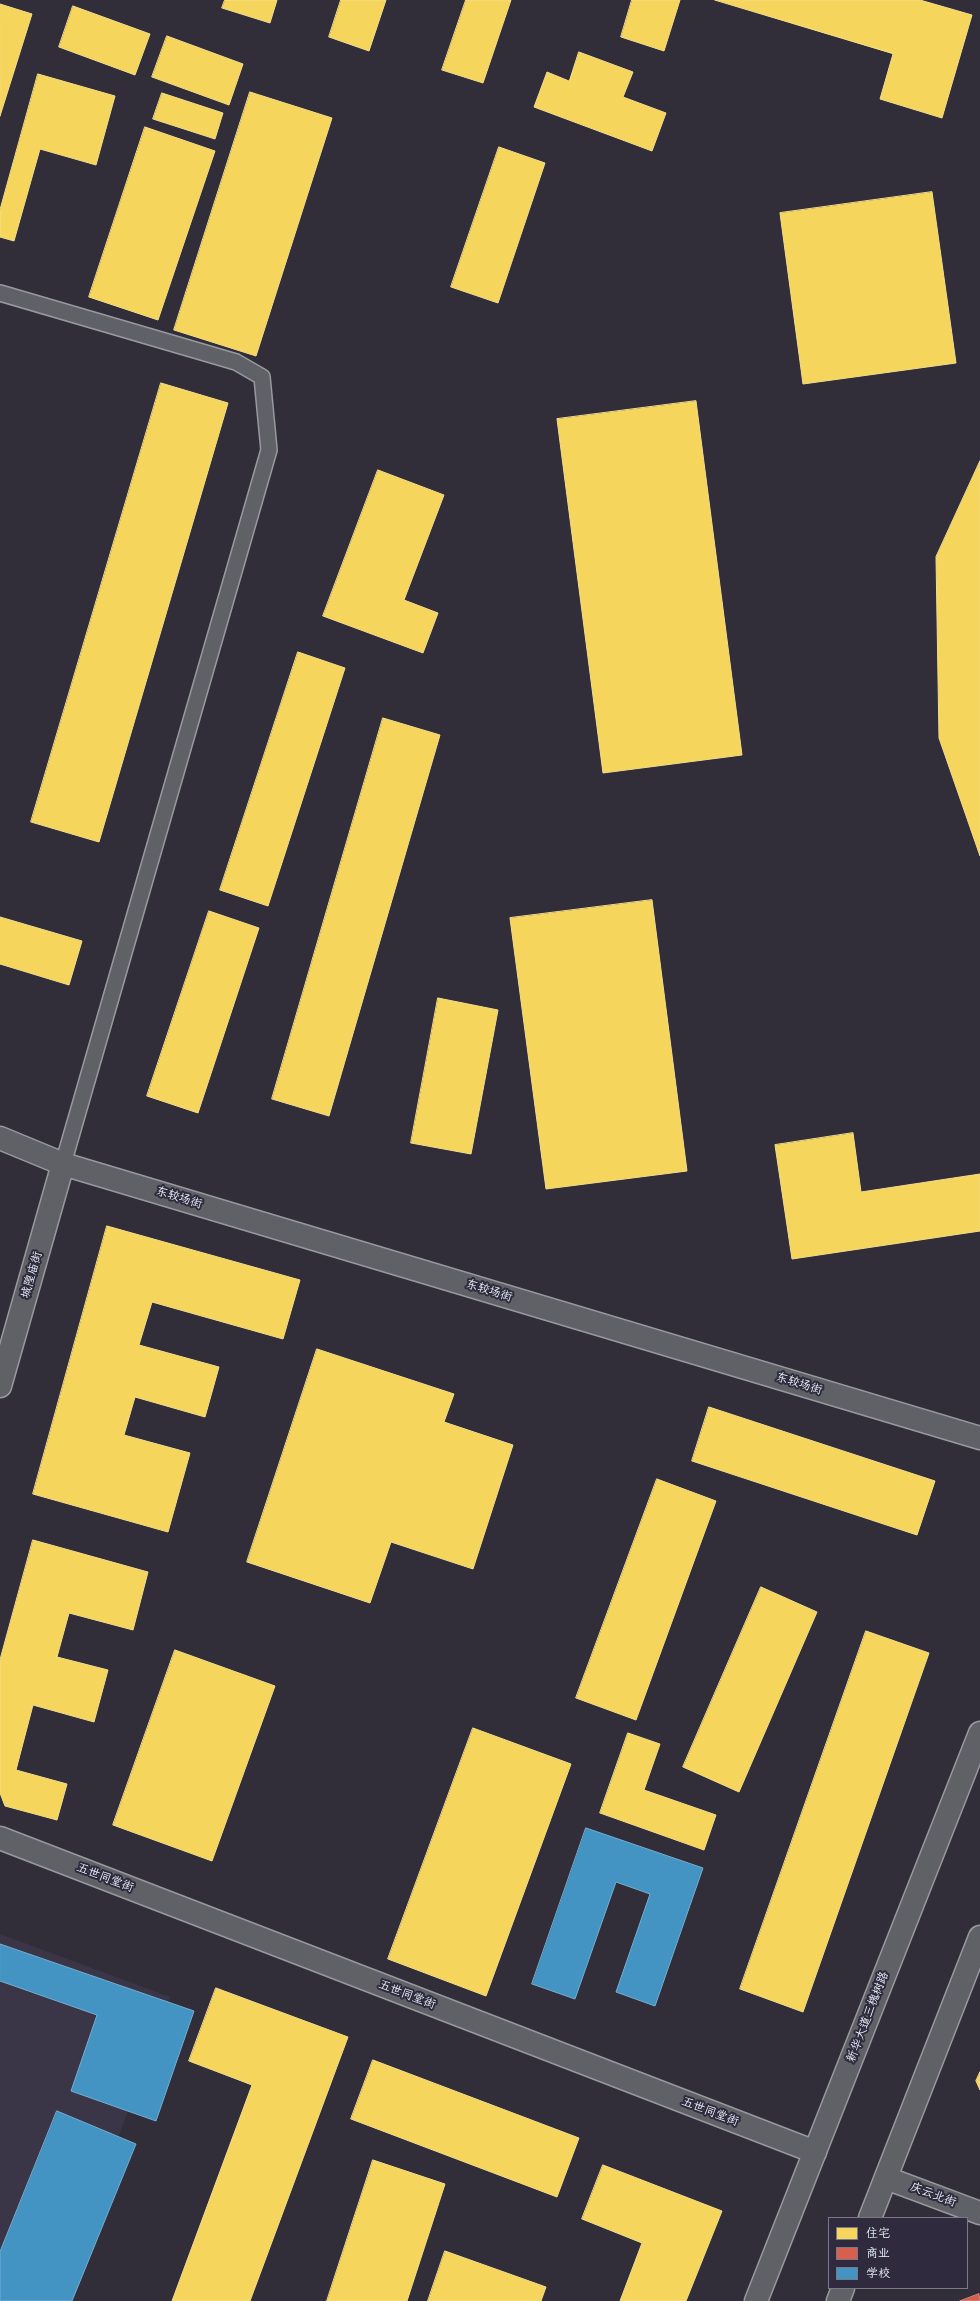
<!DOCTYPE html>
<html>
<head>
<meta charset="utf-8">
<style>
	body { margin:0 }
	#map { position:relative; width:980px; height:2301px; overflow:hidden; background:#312e39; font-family:Sriracha,"LXGW WenKai TC",sans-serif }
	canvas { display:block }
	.legend { position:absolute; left:828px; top:2217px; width:140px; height:72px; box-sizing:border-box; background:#2f2a3d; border:1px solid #797a88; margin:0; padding:5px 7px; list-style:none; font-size:12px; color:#e8f1f8 }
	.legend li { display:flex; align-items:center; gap:8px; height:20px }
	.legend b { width:20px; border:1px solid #797a88 }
</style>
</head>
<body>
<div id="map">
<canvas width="980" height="2301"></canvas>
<ul class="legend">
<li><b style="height:11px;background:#f6d55c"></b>住宅</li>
<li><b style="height:11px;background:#d6604d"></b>商业</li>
<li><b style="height:11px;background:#4393c3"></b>学校</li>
</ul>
</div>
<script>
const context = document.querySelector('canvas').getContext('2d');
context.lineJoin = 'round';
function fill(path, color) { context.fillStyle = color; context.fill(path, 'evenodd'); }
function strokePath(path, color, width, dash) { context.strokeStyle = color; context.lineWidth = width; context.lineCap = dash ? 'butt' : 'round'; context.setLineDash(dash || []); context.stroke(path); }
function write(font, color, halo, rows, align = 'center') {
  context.font = font + ' Sriracha,"LXGW WenKai TC",sans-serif'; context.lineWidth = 4; context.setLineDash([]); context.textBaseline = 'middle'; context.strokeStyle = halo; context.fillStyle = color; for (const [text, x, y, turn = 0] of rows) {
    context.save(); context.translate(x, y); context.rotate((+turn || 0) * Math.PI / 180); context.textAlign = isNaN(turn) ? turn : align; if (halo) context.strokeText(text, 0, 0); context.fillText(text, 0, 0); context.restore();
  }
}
fill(new Path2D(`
	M 0,1934 L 170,1997 L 58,2301 L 0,2301 Z`), '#3a3647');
const homes = new Path2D(`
	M 225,0 L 277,0 L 270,23 L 222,8 Z
	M 341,0 L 386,0 L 369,51 L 329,37 Z
	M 466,0 L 511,0 L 483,83 L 442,70 Z
	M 632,0 L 680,0 L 664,51 L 621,37 Z
	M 715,0 L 920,0 L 972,15 L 942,118 L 880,99 L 893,54 Z
	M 0,4 L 32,14 L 0,116 Z
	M 73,6 L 150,34 L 135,75 L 59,47 Z
	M 167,36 L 243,64 L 229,105 L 152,77 Z
	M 579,52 L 633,72 L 623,97 L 666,113 L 652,151 L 534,107 L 547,72 L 569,81 Z
	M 38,74 L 115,96 L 96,165 L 40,149 L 14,241 L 0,237 L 0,210 Z
	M 250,92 L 332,118 L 256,356 L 174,330 Z
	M 162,93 L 223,113 L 215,139 L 153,119 Z
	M 145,127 L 215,151 L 158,320 L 89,297 Z
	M 499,147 L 545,163 L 498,303 L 451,287 Z
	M 932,192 L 956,363 L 803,384 L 780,213 Z
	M 161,383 L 228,403 L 99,842 L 31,822 Z
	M 696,401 L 742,755 L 603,773 L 557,419 Z
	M 980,461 L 980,856 L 939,738 L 936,557 Z
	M 378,470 L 444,495 L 404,600 L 438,613 L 423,653 L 323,616 Z
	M 298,652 L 345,668 L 268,906 L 220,890 Z
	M 383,718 L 440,735 L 329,1116 L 272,1099 Z
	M 652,900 L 687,1171 L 546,1189 L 510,918 Z
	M 209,911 L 259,928 L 198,1113 L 147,1096 Z
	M 0,917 L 82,941 L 69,985 L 0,964 Z
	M 438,998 L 498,1010 L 471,1154 L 411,1143 Z
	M 853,1133 L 861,1192 L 980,1174 L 980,1231 L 792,1259 L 775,1145 Z
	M 107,1226 L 300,1280 L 283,1339 L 152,1302 L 139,1345 L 219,1367 L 205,1417 L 135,1397 L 124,1435 L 190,1453 L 168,1532 L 33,1494 Z
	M 317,1349 L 454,1394 L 444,1422 L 513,1445 L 473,1569 L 391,1542 L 370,1603 L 247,1562 Z
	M 709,1407 L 935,1481 L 917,1535 L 692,1461 Z
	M 657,1479 L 716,1501 L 636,1720 L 576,1698 Z
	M 33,1540 L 148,1572 L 133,1630 L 69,1613 L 57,1657 L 108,1670 L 94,1722 L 33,1705 L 16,1770 L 67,1784 L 57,1820 L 5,1806 L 0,1793 L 0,1660 Z
	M 761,1587 L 817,1612 L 739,1792 L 683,1767 Z
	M 866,1631 L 929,1653 L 803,2012 L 740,1989 Z
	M 175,1650 L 275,1686 L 212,1861 L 113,1825 Z
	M 473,1728 L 571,1764 L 486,1996 L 388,1959 Z
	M 628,1733 L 660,1744 L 644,1790 L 716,1815 L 704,1850 L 600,1813 Z
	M 216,1988 L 348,2037 L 250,2301 L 172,2301 L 252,2085 L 189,2061 Z
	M 373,2060 L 579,2138 L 557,2197 L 351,2119 Z
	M 980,2072 L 980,2090 L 976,2081 Z
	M 373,2160 L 445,2184 L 407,2301 L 327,2301 Z
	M 603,2165 L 722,2211 L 686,2301 L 620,2301 L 642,2243 L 582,2219 Z
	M 445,2251 L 546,2287 L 541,2301 L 428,2301 Z`);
fill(homes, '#f6d55c');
strokePath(homes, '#f2dd8b', 1);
const shops = new Path2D(`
	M 979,2294 L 980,2301 L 960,2301 Z`);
fill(shops, '#d6604d');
strokePath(shops, '#db8c80', 1);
const schools = new Path2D(`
	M 586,1828 L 703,1868 L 655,2006 L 616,1992 L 650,1894 L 616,1882 L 575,1999 L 532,1984 Z
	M 0,1944 L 194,2011 L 156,2121 L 71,2091 L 97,2015 L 0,1981 Z
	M 57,2111 L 136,2144 L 72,2301 L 0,2301 L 0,2252 Z`);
fill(schools, '#4393c3');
strokePath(schools, '#74afd3', 1);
const service = new Path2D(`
	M 0,293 L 236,362 L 262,377 L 269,450 L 63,1164`);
const minor = new Path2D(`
	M 0,1386 L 63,1164
	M 0,1838 L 815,2152
	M 886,2178 L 980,2213`);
const tertiary = new Path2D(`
	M 0,1138 L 63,1164 L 980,1438`);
const primary = new Path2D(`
	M 870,2218 L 980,1937
	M 756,2301 L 980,1733
	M 838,2301 L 843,2288`);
strokePath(service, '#98999f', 18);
strokePath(minor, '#98999f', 25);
strokePath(tertiary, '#98999f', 25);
strokePath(primary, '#98999f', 25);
strokePath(service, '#606067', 15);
strokePath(minor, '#606067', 22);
strokePath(tertiary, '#606067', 22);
strokePath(primary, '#606067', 22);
write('12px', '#e8f1f8', '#2f2a3d', [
	["东较场街",179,1198,17],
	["城隍庙街",32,1275,-74],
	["东较场街",489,1291,17],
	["东较场街",799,1384,17],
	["五世同堂街",105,1878,21],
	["五世同堂街",407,1995,21],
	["新华大道三槐树路",868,2017,-69],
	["五世同堂街",710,2112,21],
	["庆云北街",933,2195,21]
]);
</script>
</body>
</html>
